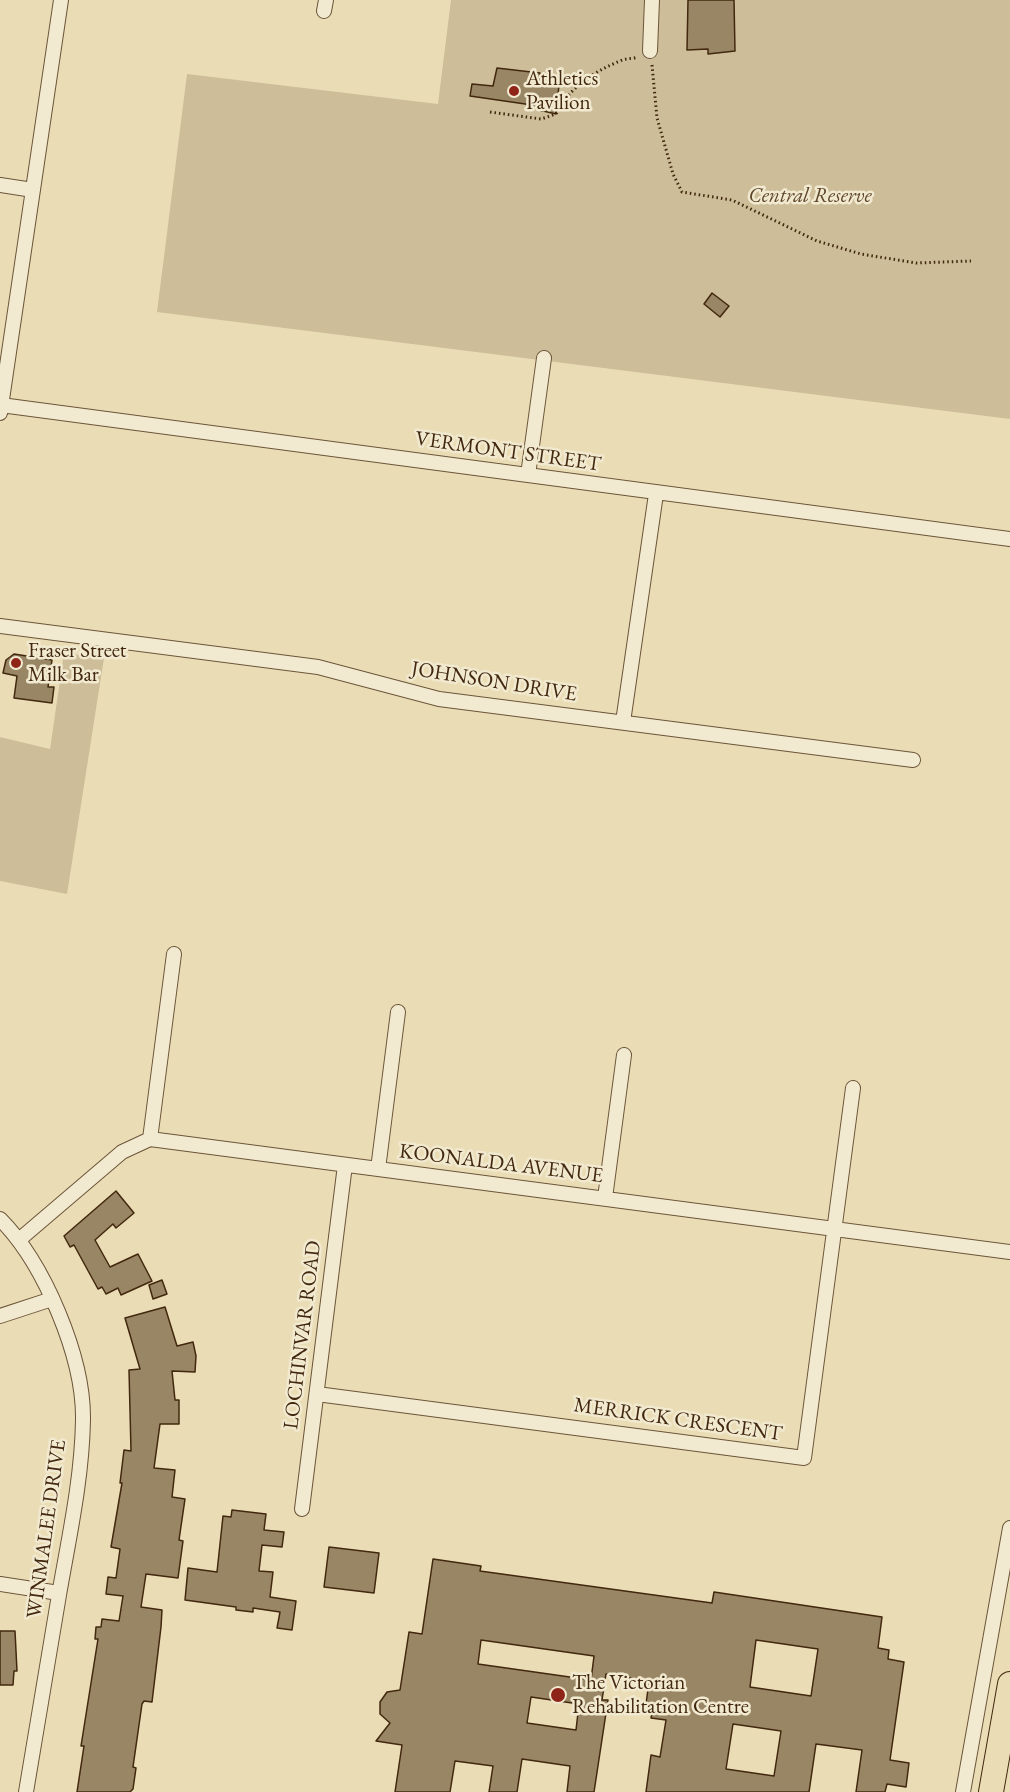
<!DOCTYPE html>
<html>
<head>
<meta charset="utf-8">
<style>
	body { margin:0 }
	canvas { display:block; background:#eaddb6 }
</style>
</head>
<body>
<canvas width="1010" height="1792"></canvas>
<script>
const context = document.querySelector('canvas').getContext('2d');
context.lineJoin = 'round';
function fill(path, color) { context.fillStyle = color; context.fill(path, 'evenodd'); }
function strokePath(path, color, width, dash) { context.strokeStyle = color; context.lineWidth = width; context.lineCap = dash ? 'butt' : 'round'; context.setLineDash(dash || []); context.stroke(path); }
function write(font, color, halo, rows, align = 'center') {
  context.font = font + ' "EB Garamond",serif'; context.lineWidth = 5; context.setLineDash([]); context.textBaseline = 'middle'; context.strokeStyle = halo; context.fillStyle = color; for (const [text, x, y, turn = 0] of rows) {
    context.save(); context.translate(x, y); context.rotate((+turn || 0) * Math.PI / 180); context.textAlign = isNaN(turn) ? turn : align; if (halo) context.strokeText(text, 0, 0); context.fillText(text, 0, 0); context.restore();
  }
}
fill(new Path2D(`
	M 451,0 L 1010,0 L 1010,419 L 157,312 L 187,74 L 438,104 Z
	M 64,653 L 104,658 L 67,894 L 0,881 L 0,737 L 50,749 Z`), '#cdbe99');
const building = new Path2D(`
	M 688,0 L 734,0 L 735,51 L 708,54 L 708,49 L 687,50 Z
	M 497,68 L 540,73 L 539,82 L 559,85 L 556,114 L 539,110 L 539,106 L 470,96 L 472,84 L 493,86 Z
	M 712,293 L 729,306 L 720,317 L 704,304 Z
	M 14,654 L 52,660 L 48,687 L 54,687 L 52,703 L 14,698 L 17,676 L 3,673 L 6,660 Z
	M 116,1191 L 134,1213 L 116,1228 L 113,1224 L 95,1240 L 110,1267 L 138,1254 L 152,1281 L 121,1295 L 118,1288 L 106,1294 L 102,1287 L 98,1289 L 74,1245 L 70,1247 L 64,1236 Z
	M 162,1280 L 167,1294 L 153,1299 L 149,1285 Z
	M 165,1307 L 177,1346 L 193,1342 L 196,1356 L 195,1372 L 172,1371 L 175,1400 L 179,1400 L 179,1424 L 160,1424 L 154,1468 L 175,1470 L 172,1497 L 185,1499 L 179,1540 L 183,1541 L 178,1578 L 146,1574 L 141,1607 L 162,1610 L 161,1627 L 152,1702 L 144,1701 L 142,1704 L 133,1767 L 136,1768 L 133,1789 L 130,1792 L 77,1792 L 84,1746 L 81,1746 L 98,1639 L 95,1639 L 96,1627 L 101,1627 L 102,1619 L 119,1621 L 123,1596 L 106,1594 L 108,1577 L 116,1578 L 120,1549 L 111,1547 L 122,1483 L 120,1483 L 124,1450 L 131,1451 L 129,1370 L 140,1369 L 125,1318 Z
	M 232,1510 L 266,1514 L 264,1530 L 284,1532 L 282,1547 L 262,1545 L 259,1571 L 273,1572 L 270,1597 L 296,1601 L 292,1630 L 277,1628 L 280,1612 L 253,1608 L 253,1612 L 236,1610 L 236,1607 L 185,1600 L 188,1568 L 217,1572 L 223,1516 L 231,1517 Z
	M 329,1547 L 379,1553 L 374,1593 L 324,1587 Z
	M 433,1559 L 481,1566 L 480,1571 L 712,1603 L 714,1592 L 882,1617 L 878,1648 L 889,1650 L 888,1659 L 904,1662 L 890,1760 L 909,1763 L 906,1787 L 887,1784 L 885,1792 L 856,1792 L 862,1750 L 816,1744 L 809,1792 L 646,1792 L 651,1755 L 660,1757 L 666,1720 L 651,1718 L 652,1713 L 645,1712 L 649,1681 L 606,1674 L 602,1700 L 608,1700 L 594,1792 L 567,1792 L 570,1766 L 522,1759 L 517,1792 L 489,1792 L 493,1766 L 455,1761 L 450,1792 L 395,1792 L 402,1745 L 376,1741 L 390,1723 L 380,1714 L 380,1702 L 387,1692 L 400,1690 L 409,1632 L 422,1634 ZM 481,1640 L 594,1656 L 591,1680 L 478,1664 ZM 756,1640 L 818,1649 L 811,1696 L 750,1687 ZM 531,1697 L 579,1704 L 576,1730 L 527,1723 ZM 733,1724 L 781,1731 L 774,1776 L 726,1769 Z
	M 0,1631 L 15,1631 L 17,1671 L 14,1671 L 13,1685 L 0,1685 Z`);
fill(building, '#998665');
strokePath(building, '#42280e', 1.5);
const street = new Path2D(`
	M 324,11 L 326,0
	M 650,51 L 652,0
	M 0,185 L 33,190
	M 1,405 L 1010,539
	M 0,413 L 61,0
	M 528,475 L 544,358
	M 0,626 L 318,667 L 439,699 L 913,760
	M 623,722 L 656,494
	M 150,1139 L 174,954
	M 378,1169 L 398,1012
	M 605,1198 L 624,1055
	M 0,1219 C 44,1263 84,1357 83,1420 C 82,1479 69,1537 59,1595 C 48,1661 37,1726 26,1792
	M 20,1239 L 122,1152 L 150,1139 L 1010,1252
	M 0,1316 L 52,1299
	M 317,1394 L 804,1458 L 853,1088
	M 302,1509 L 345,1165
	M 0,1584 L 59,1593
	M 963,1792 L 1010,1528`);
const highway = new Path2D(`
	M 991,1792 L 1010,1684`);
strokePath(street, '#6c5538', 16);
strokePath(highway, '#42280e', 26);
strokePath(new Path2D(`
	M 652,65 L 657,118 L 673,174 L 682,192 L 732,200 L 817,241 L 861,254 L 916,263 L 971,261
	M 490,112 L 541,119 L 556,114 C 569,88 593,72 620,61 C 626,58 632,59 638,57`), '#42280e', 3, [1.5, 3]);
strokePath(street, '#f1e9d0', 14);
strokePath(highway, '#eaddb6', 24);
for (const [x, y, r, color] of [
	[514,91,6,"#8f2418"],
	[16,663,6,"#8f2418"],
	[558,1695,8,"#8f2418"]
]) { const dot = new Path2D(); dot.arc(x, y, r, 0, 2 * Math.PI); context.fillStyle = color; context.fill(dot); strokePath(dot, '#f1e9d0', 2); }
write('21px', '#42280e', '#f1e9d0', [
	["Athletics",526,79],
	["Pavilion",526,103],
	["Fraser Street",28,651],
	["Milk Bar",28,675],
	["The Victorian",572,1683],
	["Rehabilitation Centre",572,1707]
], 'left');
write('italic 21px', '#5e462a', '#f1e9d0', [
	["Central Reserve",810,196]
]);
write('21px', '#42280e', '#f1e9d0', [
	["VERMONT STREET",508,452,8],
	["JOHNSON DRIVE",494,682,9],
	["KOONALDA AVENUE",501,1164,7],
	["LOCHINVAR ROAD",303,1335,-83],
	["MERRICK CRESCENT",678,1420,8],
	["WINMALEE DRIVE",47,1529,-82]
]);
</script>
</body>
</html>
